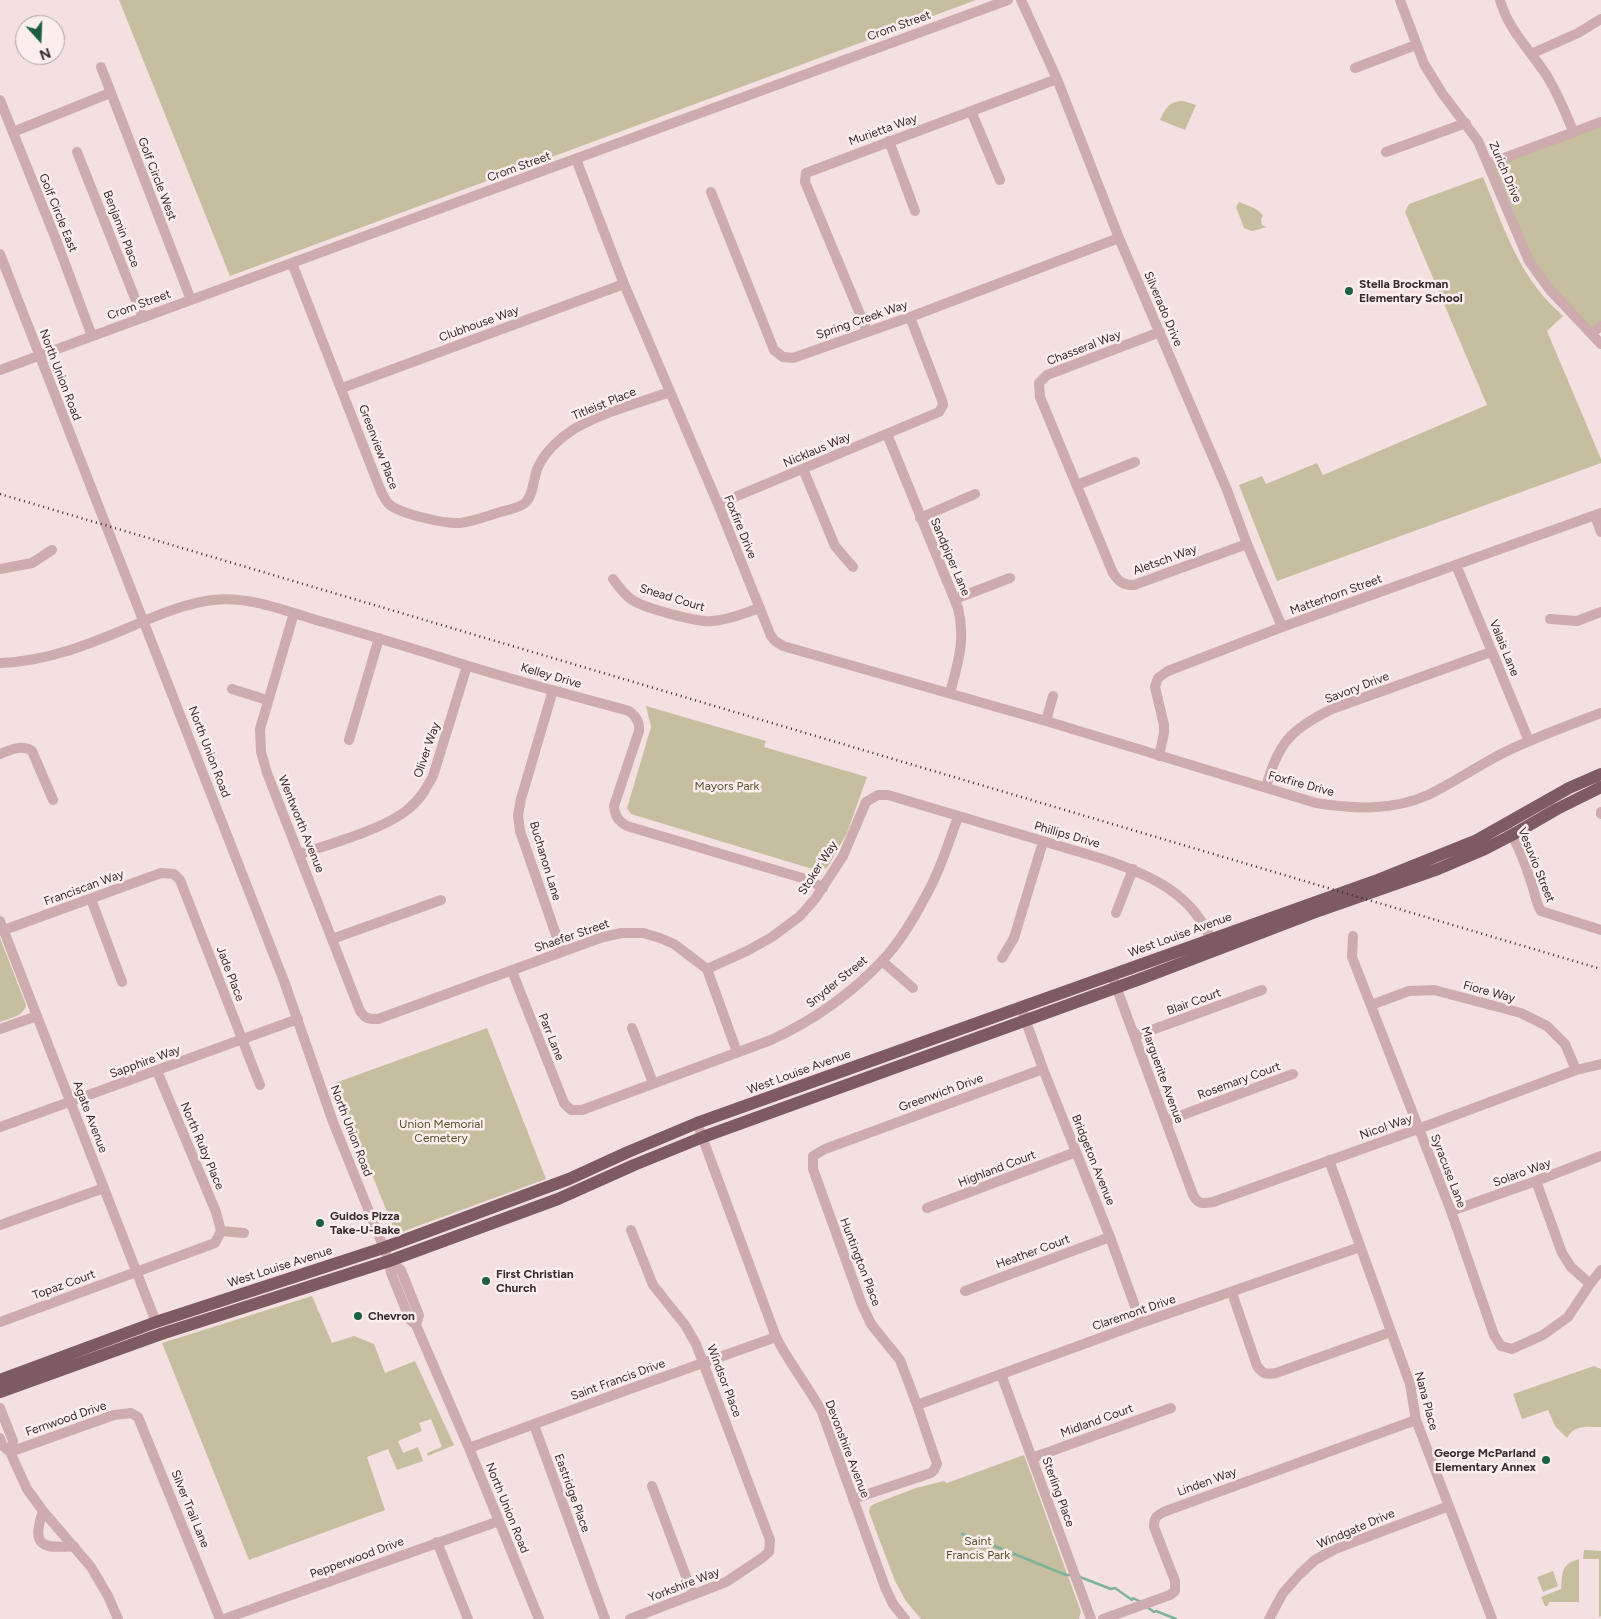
<!DOCTYPE html>
<html>
<head>
<meta charset="utf-8">
<style>
	body { margin:0 }
	#map { position:relative; width:1601px; height:1619px; overflow:hidden; background:#f4e0e0; font-family:Figtree,sans-serif }
	canvas { display:block }
	.north { position:absolute; left:15px; top:15px; width:50px; height:50px; box-sizing:border-box; background:#fbeeed; border:1px solid #aea0a1; border-radius:50%; rotate:160deg; font-size:14px; font-weight:700; line-height:20px; text-align:center; color:#3b2a2e }
	.north::after { content:''; display:block; margin:auto; width:18px; height:22px; background:#1d6041; clip-path:polygon(50% 0,100% 100%,50% 72%,0 100%) }
</style>
</head>
<body>
<div id="map">
<canvas width="1601" height="1619"></canvas>
<div class="north">N</div>
</div>
<script>
const context = document.querySelector('canvas').getContext('2d');
context.lineJoin = 'round';
function fill(path, color) { context.fillStyle = color; context.fill(path, 'evenodd'); }
function strokePath(path, color, width, dash) { context.strokeStyle = color; context.lineWidth = width; context.lineCap = dash ? 'butt' : 'round'; context.setLineDash(dash || []); context.stroke(path); }
function write(font, color, halo, rows, align = 'center') {
  context.font = font + ' Figtree,sans-serif'; context.lineWidth = 5; context.setLineDash([]); context.textBaseline = 'middle'; context.strokeStyle = halo; context.fillStyle = color; for (const [text, x, y, turn = 0] of rows) {
    context.save(); context.translate(x, y); context.rotate((+turn || 0) * Math.PI / 180); context.textAlign = isNaN(turn) ? turn : align; if (halo) context.strokeText(text, 0, 0); context.fillText(text, 0, 0); context.restore();
  }
}
fill(new Path2D(`
	M 119,0 L 976,0 L 230,276 Z
	M 1183,101 L 1196,105 L 1185,130 L 1160,120 C 1165,108 1170,101 1183,101 Z
	M 1601,122 L 1601,326 L 1592,333 L 1529,261 L 1488,164 Z
	M 1483,177 C 1500,218 1514,262 1544,297 C 1549,303 1556,309 1563,316 L 1547,331 L 1601,459 L 1601,463 L 1277,581 L 1239,485 L 1262,476 L 1266,484 L 1317,463 L 1323,475 L 1487,405 L 1405,212 L 1409,204 Z
	M 1239,202 C 1248,206 1258,208 1263,216 L 1261,219 L 1262,225 L 1267,227 L 1252,231 L 1244,228 L 1236,207 Z
	M 646,706 L 766,741 L 764,747 L 867,777 L 847,833 L 827,868 L 819,871 L 631,814 L 627,808 L 628,805 L 651,727 Z
	M 0,938 L 26,1005 C 24,1016 10,1018 0,1022 Z
	M 487,1028 L 546,1179 L 396,1234 L 335,1083 Z
	M 312,1296 L 332,1343 L 354,1336 L 374,1344 L 385,1373 L 415,1361 L 454,1445 L 428,1456 L 427,1453 L 442,1447 L 431,1419 L 419,1423 L 422,1431 L 398,1441 L 403,1453 L 418,1447 L 423,1461 L 397,1470 L 388,1449 L 367,1457 L 385,1510 L 249,1560 L 162,1343 Z
	M 1594,1366 L 1601,1369 L 1601,1427 C 1588,1427 1574,1424 1567,1438 L 1555,1426 L 1548,1410 L 1522,1419 L 1513,1394 Z
	M 1024,1455 L 1081,1612 L 1079,1619 L 921,1619 L 906,1601 L 895,1581 L 869,1512 L 870,1507 L 874,1504 L 916,1488 L 944,1481 L 947,1483 Z
	M 1584,1550 L 1601,1551 L 1601,1616 L 1599,1617 L 1599,1559 L 1583,1559 Z
	M 1579,1559 L 1579,1602 L 1549,1602 L 1548,1606 L 1545,1606 L 1541,1597 L 1561,1589 C 1563,1572 1560,1565 1579,1559 Z
	M 1553,1571 L 1558,1586 L 1543,1592 L 1537,1577 Z`), '#c5be9f');
strokePath(new Path2D(`
	M 962,1534 L 970,1536 L 1066,1575 L 1072,1575
	M 1080,1577 L 1111,1589 L 1115,1588 L 1132,1600 L 1133,1598 L 1141,1602
	M 1147,1607 L 1154,1612 L 1156,1611 L 1176,1619`), '#7db399', 2.5);
strokePath(new Path2D(`
	M 1021,0 L 1057,79 L 1119,238 L 1227,490 L 1247,544 L 1282,627
	M 1400,0 L 1424,64 L 1442,93 L 1478,141 L 1529,261 L 1550,290 L 1601,344
	M 1500,0 C 1508,29 1528,48 1545,73 C 1557,91 1565,112 1574,133
	M 1531,54 L 1578,33 L 1601,19
	M 101,67 L 191,300
	M 1355,68 L 1416,45
	M 0,100 L 55,237 L 92,336
	M 971,111 L 1000,180
	M 13,132 L 110,93
	M 889,141 L 915,211
	M 77,152 L 142,316
	M 1386,152 L 1466,123
	M 576,159 L 624,284 L 718,504 L 771,636 L 775,641 L 783,646 L 1046,721 L 1316,803 C 1354,809 1392,811 1428,795 C 1455,782 1479,765 1505,752 C 1536,737 1569,725 1601,713
	M 1488,164 L 1601,122
	M 711,192 L 774,350 L 783,357 L 793,358 L 910,317 L 1119,238
	M 0,254 L 284,981 L 333,1122 L 389,1261 L 391,1273 L 410,1320 L 416,1325 L 469,1448 L 539,1619
	M 292,263 L 380,489 C 383,495 385,501 390,505 C 402,514 444,524 460,523 C 474,521 487,516 500,512 C 508,510 519,508 525,503 C 534,495 533,478 538,467 C 545,452 560,438 574,429 C 603,412 638,403 670,392
	M 867,331 L 805,182 L 806,173 L 1057,79
	M 1160,332 L 1047,375 L 1039,383 L 1040,397 L 1113,573 C 1119,582 1123,585 1134,585 L 1247,544
	M 1592,333 L 1601,326
	M 0,370 L 1008,0
	M 342,388 L 624,284
	M 887,434 L 958,608 C 966,639 958,663 950,693
	M 803,469 L 835,546 L 853,567
	M 1077,485 L 1135,462
	M 718,504 L 939,412 L 943,405 L 942,400 L 910,317
	M 1595,516 L 1601,532
	M 920,518 L 975,494
	M 1456,565 L 1529,741
	M 0,569 L 32,563 L 52,550
	M 613,579 C 619,587 625,596 634,601 C 645,608 699,623 712,621 C 729,620 744,613 760,608
	M 955,599 L 1010,578
	M 294,613 L 260,729 L 261,752 L 267,773 L 360,1011 C 366,1019 368,1019 378,1019 L 603,937 L 622,933 L 643,933 L 660,938 L 674,944 L 707,969 L 737,1052
	M 1550,619 L 1577,621 L 1601,612
	M 0,663 C 50,661 92,643 137,624 C 161,614 187,603 213,600 C 248,596 283,610 316,620 C 359,632 401,645 443,658 C 504,678 567,694 629,711 C 636,716 640,722 639,731 L 614,806 C 615,816 618,821 627,826 L 809,880 L 823,888
	M 232,689 L 267,700
	M 553,690 L 521,799 L 518,815 L 520,831 L 562,952
	M 1046,721 L 1053,696
	M 349,740 L 379,638
	M 0,754 C 10,750 22,744 32,751 L 53,800
	M 1159,756 L 1164,733 L 1164,725 L 1155,687 L 1158,678 L 1168,671 L 1282,627 L 1601,513
	M 1266,787 C 1278,743 1291,729 1332,709 L 1491,652
	M 1601,812 L 1601,814
	M 1508,829 C 1519,845 1526,867 1532,885 C 1535,894 1536,903 1541,911 L 1601,930
	M 300,854 C 330,844 384,829 407,810 C 419,801 426,789 433,776 L 467,666
	M 91,899 L 122,982
	M 1116,913 L 1133,869
	M 0,921 L 156,1322
	M 4,930 L 161,873 L 174,874 L 180,880 L 260,1085
	M 1353,936 L 1352,957 L 1451,1211 L 1494,1335 L 1501,1346 L 1512,1349 L 1543,1335 L 1568,1317 L 1590,1284 L 1601,1270
	M 332,939 L 441,900
	M 1002,958 L 1014,938 L 1043,842
	M 882,961 L 913,988
	M 707,969 L 747,951 L 772,937 L 800,916 L 815,899 L 843,856 L 866,802 L 878,795 L 888,795 L 1103,859 C 1151,875 1194,894 1213,944
	M 512,971 L 564,1103 L 571,1110 L 582,1110 L 771,1040 C 812,1021 851,994 882,961 C 902,940 917,913 930,888 C 942,865 949,841 958,817
	M 1114,981 L 1193,1195 C 1198,1204 1202,1204 1213,1202 L 1418,1129 L 1576,1070 L 1601,1064
	M 1371,1005 L 1409,991 L 1434,990 L 1521,1013 L 1547,1026 L 1565,1044 L 1576,1070
	M 1023,1013 L 1043,1069 L 1110,1237 L 1141,1323
	M 632,1028 L 653,1083
	M 0,1029 L 37,1016
	M 1135,1036 L 1262,990
	M 157,1071 L 216,1212 L 221,1231
	M 1166,1121 L 1293,1074
	M 697,1123 L 776,1337 C 789,1363 808,1386 822,1412 L 885,1587 L 893,1604 L 905,1619
	M 0,1127 L 298,1019
	M 1329,1160 L 1410,1384 L 1416,1420 L 1492,1619
	M 1536,1181 L 1562,1253 L 1571,1267 L 1590,1284
	M 927,1208 L 1076,1152
	M 1451,1211 L 1536,1181 L 1601,1156
	M 0,1225 L 104,1188
	M 221,1231 L 244,1233
	M 389,1261 L 401,1270 L 419,1315 L 416,1325
	M 965,1291 L 1110,1237
	M 1232,1293 L 1257,1366 C 1263,1374 1266,1375 1276,1373 L 1391,1332
	M 0,1322 L 215,1243 L 221,1231
	M 1001,1374 L 1091,1619
	M 917,1405 L 1141,1323 L 1360,1247
	M 0,1408 L 13,1441 L 10,1452
	M 534,1425 L 605,1619
	M 0,1438 L 2,1445 L 10,1452 L 27,1489 L 43,1511 L 91,1567 L 108,1596 L 118,1619
	M 469,1448 L 627,1390 L 776,1337
	M 10,1452 L 114,1415 L 131,1413 L 138,1417 L 220,1619
	M 1032,1458 L 1171,1408
	M 652,1486 L 693,1595
	M 853,1499 L 931,1473 L 934,1470 L 937,1464 L 917,1405 L 900,1360 L 871,1324 L 862,1305 L 813,1169 L 813,1156 L 825,1149 L 1043,1069
	M 43,1511 C 31,1546 42,1549 74,1546
	M 437,1542 L 468,1619
	M 224,1619 L 499,1521
	M 630,1619 L 726,1582 L 762,1558 L 769,1552 L 770,1540 L 696,1344 L 685,1325 L 653,1285 L 631,1230
	M 1103,1619 L 1170,1595 L 1175,1591 L 1175,1581 L 1154,1527 C 1154,1517 1157,1515 1166,1511 L 1416,1420
	M 1269,1619 L 1283,1593 L 1300,1574 L 1315,1560 L 1335,1549 L 1449,1506`), '#ceabad', 10);
strokePath(new Path2D(`
	M 0,1380 L 156,1322 L 383,1248 L 569,1179 L 628,1152 L 697,1123 L 1375,881 L 1477,840 L 1569,788 L 1601,774
	M 0,1392 L 161,1334 L 389,1261 L 558,1199 L 634,1165 L 703,1137 L 1140,979 L 1321,910 L 1438,869 L 1485,849 L 1512,835 L 1557,809 L 1601,787`), '#7e5b62', 12);
strokePath(new Path2D(`
	M 0,494 L 1601,969`), '#3b2a2e', 2.5, [1, 4]);
for (const [x, y, r, color] of [
	[1349,291,5,"#1d6041"],
	[320,1223,5,"#1d6041"],
	[486,1281,5,"#1d6041"],
	[358,1316,5,"#1d6041"],
	[1546,1460,5,"#1d6041"]
]) { const dot = new Path2D(); dot.arc(x, y, r, 0, 2 * Math.PI); context.fillStyle = color; context.fill(dot); strokePath(dot, '#fbeeed', 2); }
write('12px', '#3b2a2e', '#fbeeed', [
	["Crom Street",899,26,-20],
	["Murietta Way",883,130,-20],
	["Crom Street",519,167,-20],
	["Zurich Drive",1505,172,67],
	["Golf Circle West",157,179,69],
	["Golf Circle East",58,213,68],
	["Benjamin Place",121,229,69],
	["Crom Street",139,305,-20],
	["Silverado Drive",1163,309,67],
	["Spring Creek Way",862,320,-19],
	["Clubhouse Way",479,324,-20],
	["Chasseral Way",1084,348,-21],
	["North Union Road",60,375,69],
	["Titleist Place",604,404,-22],
	["Greenview Place",378,447,69],
	["Nicklaus Way",817,450,-23],
	["Foxfire Drive",740,527,68],
	["Sandpiper Lane",950,557,67],
	["Aletsch Way",1165,560,-20],
	["Matterhorn Street",1336,595,-20],
	["Snead Court",672,598,17],
	["Valais Lane",1504,648,68],
	["Kelley Drive",551,676,16],
	["Savory Drive",1357,688,-21],
	["Oliver Way",427,750,-71],
	["North Union Road",209,752,69],
	["Foxfire Drive",1301,784,15],
	["Wentworth Avenue",301,824,68],
	["Phillips Drive",1067,835,16],
	["Buchanon Lane",545,861,73],
	["Vesuvio Street",1536,865,68],
	["Stoker Way",818,868,-57],
	["Franciscan Way",84,888,-20],
	["West Louise Avenue",1180,935,-20],
	["Shaefer Street",572,936,-19],
	["Jade Place",230,974,69],
	["Snyder Street",837,982,-39],
	["Fiore Way",1489,992,15],
	["Blair Court",1194,1002,-20],
	["Parr Lane",551,1037,68],
	["Sapphire Way",145,1062,-20],
	["West Louise Avenue",799,1072,-20],
	["Marguerite Avenue",1162,1075,70],
	["Rosemary Court",1239,1081,-20],
	["Greenwich Drive",941,1093,-20],
	["Agate Avenue",90,1117,69],
	["Nicol Way",1386,1127,-19],
	["North Union Road",351,1131,69],
	["North Ruby Place",202,1146,67],
	["Bridgeton Avenue",1093,1160,68],
	["Highland Court",997,1169,-21],
	["Syracuse Lane",1448,1171,69],
	["Solaro Way",1522,1173,-20],
	["Heather Court",1033,1252,-20],
	["Huntington Place",860,1262,69],
	["West Louise Avenue",280,1267,-18],
	["Topaz Court",64,1285,-20],
	["Claremont Drive",1134,1313,-19],
	["Saint Francis Drive",618,1380,-20],
	["Windsor Place",724,1381,69],
	["Nana Place",1426,1401,75],
	["Fernwood Drive",66,1419,-19],
	["Midland Court",1097,1421,-20],
	["Devonshire Avenue",847,1449,69],
	["Linden Way",1207,1482,-20],
	["Sterling Place",1058,1492,70],
	["Eastridge Place",572,1493,70],
	["North Union Road",507,1508,68],
	["Silver Trail Lane",190,1509,68],
	["Windgate Drive",1356,1529,-23],
	["Pepperwood Drive",357,1558,-20],
	["Yorkshire Way",684,1585,-21]
]);
write('bold 12px', '#3b2a2e', '#fbeeed', [
	["Stella Brockman",1359,284],
	["Elementary School",1359,298],
	["Guidos Pizza",330,1216],
	["Take-U-Bake",330,1230],
	["First Christian",496,1274],
	["Church",496,1288],
	["Chevron",368,1316],
	["George McParland",1536,1453,"right"],
	["Elementary Annex",1536,1467,"right"]
], 'left');
write('12px', '#5b542d', '#fbeeed', [
	["Mayors Park",727,786],
	["Union Memorial",441,1124],
	["Cemetery",441,1138],
	["Saint",978,1541],
	["Francis Park",978,1555]
]);
</script>
</body>
</html>
